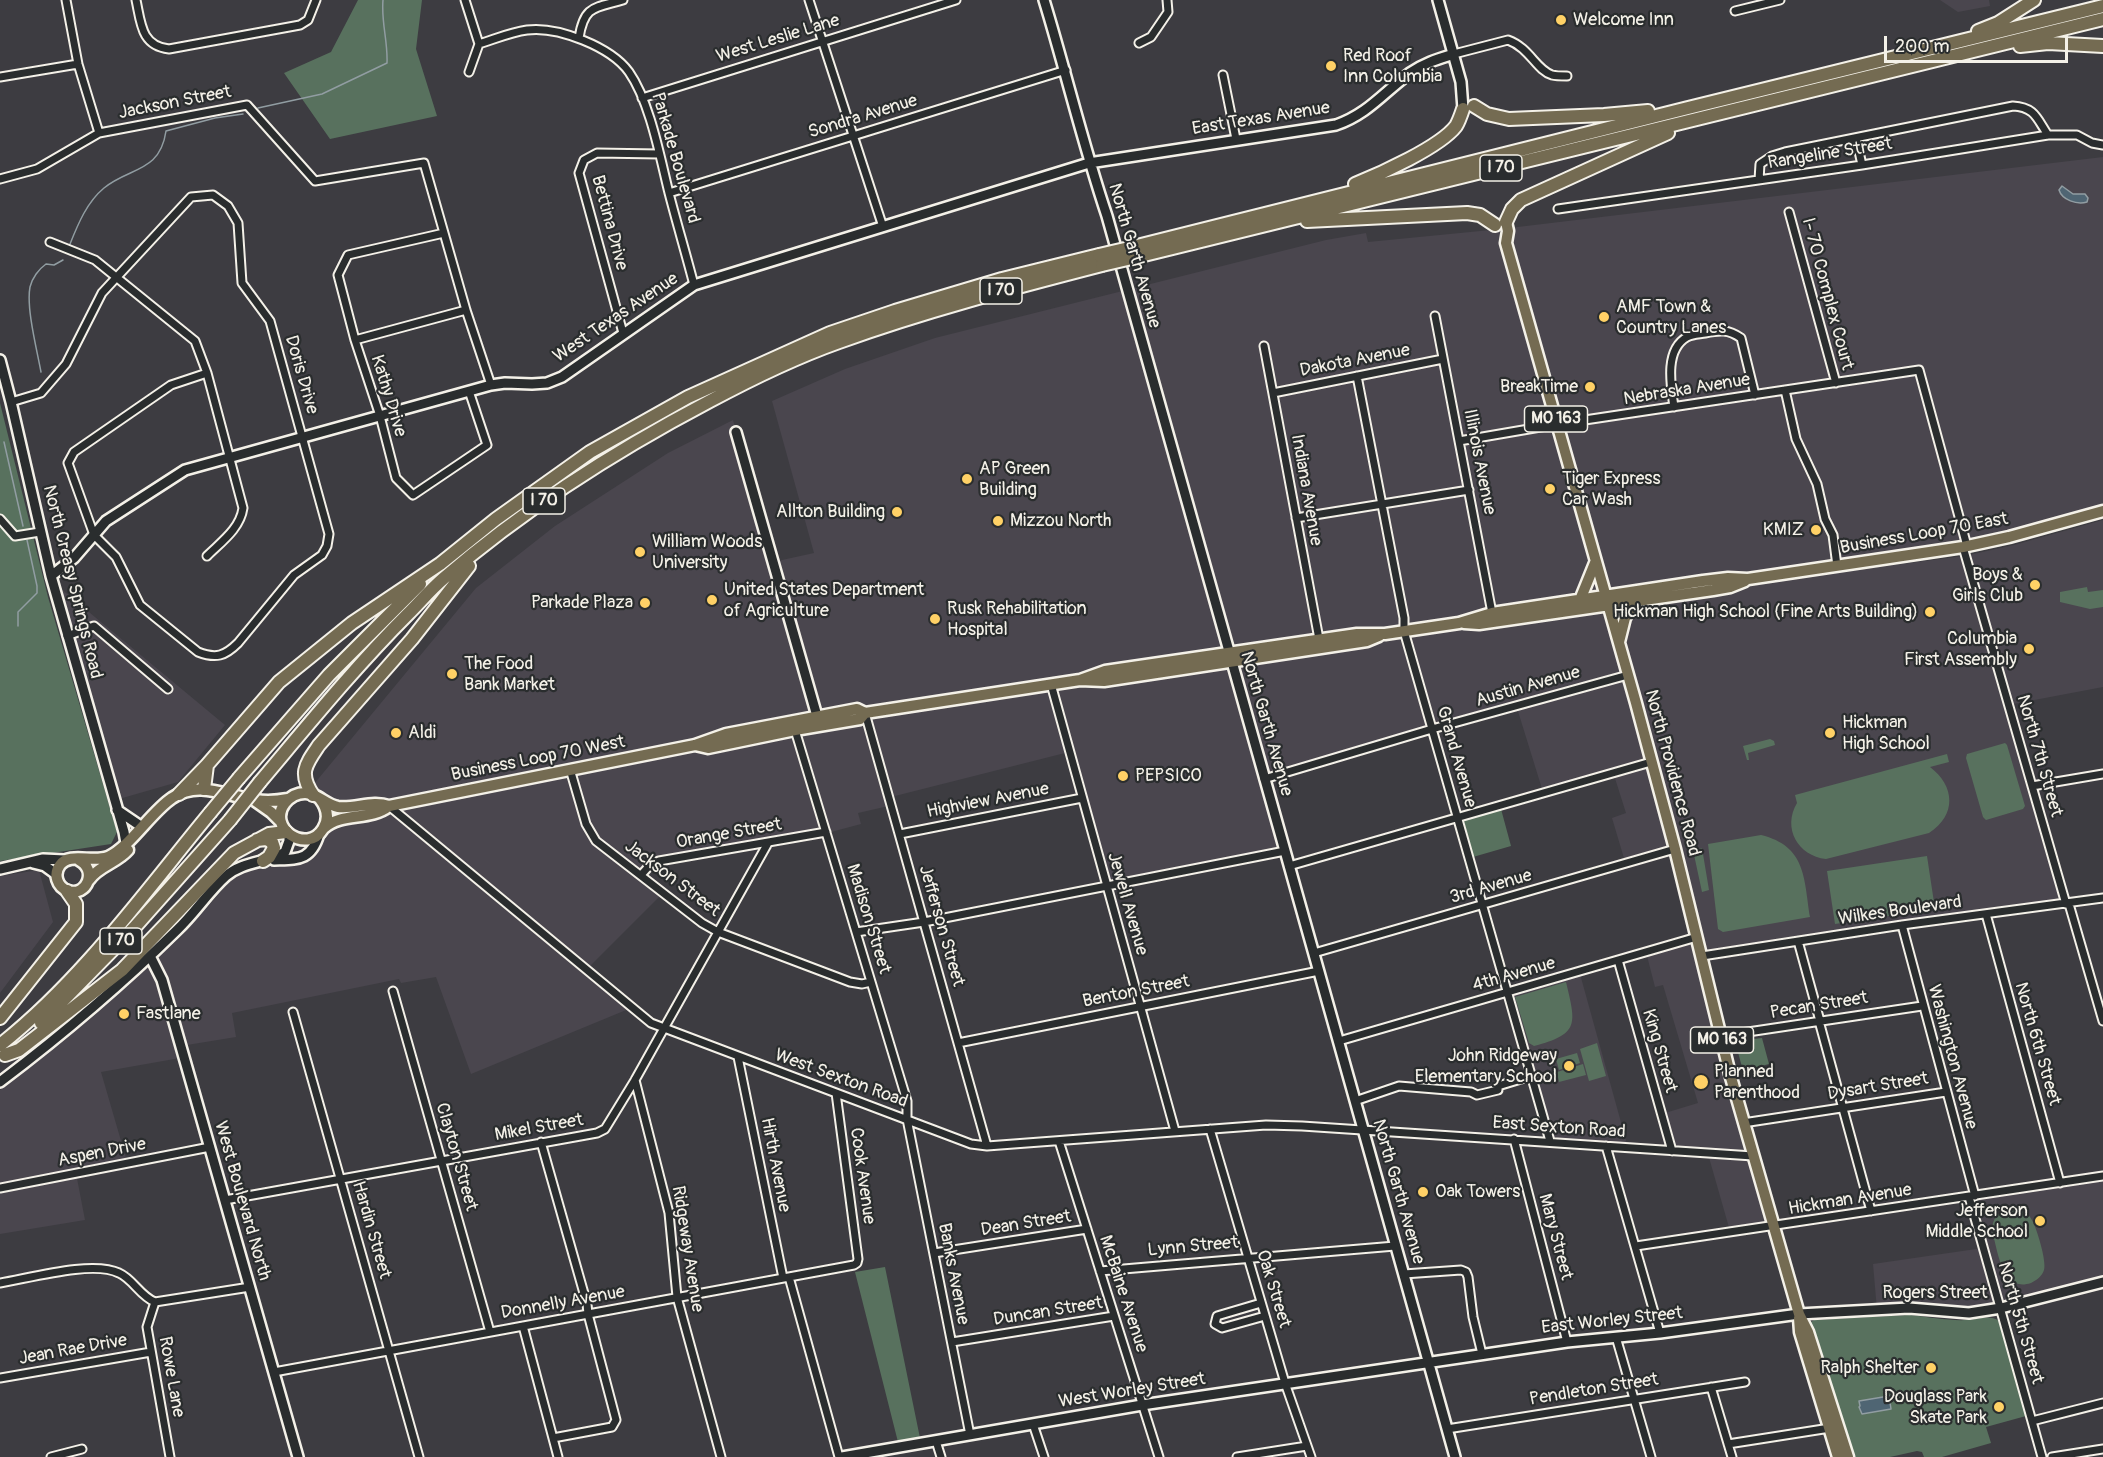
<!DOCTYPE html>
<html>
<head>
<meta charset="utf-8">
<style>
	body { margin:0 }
	#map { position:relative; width:2103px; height:1457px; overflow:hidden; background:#3d3c41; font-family:Pangolin,sans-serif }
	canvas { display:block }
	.scale { position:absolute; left:1884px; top:36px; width:184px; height:27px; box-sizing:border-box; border:3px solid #f4f1e8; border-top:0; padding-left:8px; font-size:18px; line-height:21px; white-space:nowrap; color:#f4f1e8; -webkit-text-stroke:4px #2a2d2e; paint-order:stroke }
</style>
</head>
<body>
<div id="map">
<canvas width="2103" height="1457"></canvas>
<div class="scale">200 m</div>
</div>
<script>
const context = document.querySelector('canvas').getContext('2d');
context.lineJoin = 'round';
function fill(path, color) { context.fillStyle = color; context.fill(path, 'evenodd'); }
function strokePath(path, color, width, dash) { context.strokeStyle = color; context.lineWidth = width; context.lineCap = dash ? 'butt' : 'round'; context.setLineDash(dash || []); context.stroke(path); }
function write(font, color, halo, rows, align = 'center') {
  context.font = font + ' Pangolin,sans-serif'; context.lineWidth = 4.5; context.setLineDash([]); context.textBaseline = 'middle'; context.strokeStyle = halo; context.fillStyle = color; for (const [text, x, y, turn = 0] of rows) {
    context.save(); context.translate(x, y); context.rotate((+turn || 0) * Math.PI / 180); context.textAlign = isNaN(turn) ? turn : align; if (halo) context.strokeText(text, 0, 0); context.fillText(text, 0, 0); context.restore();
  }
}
fill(new Path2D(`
	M 1940,0 L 1989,0 L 1990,6 L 1958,12 Z
	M 2103,157 L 2103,509 L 2009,536 L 1641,597 L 1964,556 L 2014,545 L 2103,520 L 2103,687 L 2008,705 L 2065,903 L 1701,956 L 1774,1226 L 1730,1231 L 1708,1154 L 1676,1152 L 1665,1113 L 1698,1103 L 1663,985 L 1655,987 L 1645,948 L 1695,934 L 1675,852 L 1626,865 L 1612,818 L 1626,813 L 1613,772 L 1543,792 L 1517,708 L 1265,779 L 1285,850 L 1107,885 L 1065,753 L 891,797 L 893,805 L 858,813 L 861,824 L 831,832 L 659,861 L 641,874 L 664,892 L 587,969 L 631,1008 L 471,1074 L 436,977 L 401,983 L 399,979 L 232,1013 L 236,1037 L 187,1045 L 169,981 L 157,958 L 180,938 L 231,880 L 250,869 L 292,862 L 313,852 L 326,804 L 314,784 L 476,588 L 555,526 L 668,453 L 733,420 L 773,562 L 814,553 L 772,401 L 845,369 L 935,338 L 1326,240 L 1366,233 L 1368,242 L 1501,229 Z
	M 60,588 L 225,725 L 178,782 L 119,799 Z
	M 39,870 L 53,922 L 0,993 L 0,876 Z
	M 148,965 L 155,977 L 180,1058 L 101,1072 L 126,1158 L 75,1168 L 85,1220 L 0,1234 L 0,1090 Z
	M 1580,974 L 1627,1144 L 1553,1138 L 1512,995 Z
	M 2103,1176 L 2103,1282 L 2001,1308 L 1877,1310 L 1873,1264 L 1983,1248 L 1971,1195 Z`), '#4a464e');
fill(new Path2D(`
	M 358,0 L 422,0 L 416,49 L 437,116 L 330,139 L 284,73 L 331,52 Z
	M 0,403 L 48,597 L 117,832 L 111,844 L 0,861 Z
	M 2087,587 L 2088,592 L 2103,590 L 2103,607 L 2090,609 L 2060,602 L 2060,592 Z
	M 1770,739 L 1774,741 L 1775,745 L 1748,753 L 1749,760 L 1747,760 L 1743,746 Z
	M 2005,743 L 2007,745 L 2025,806 L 2023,809 L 1986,820 L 1983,817 L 1966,758 L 1967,754 Z
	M 1947,754 L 1949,762 L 1930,767 C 1955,786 1957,815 1929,833 L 1826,859 C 1798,856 1782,828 1797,803 L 1795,795 Z
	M 1501,809 L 1511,846 L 1473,857 L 1464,822 L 1465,820 Z
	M 1761,835 C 1806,846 1804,878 1810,917 L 1723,932 L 1718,929 L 1708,844 Z
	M 1702,848 L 1709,890 L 1702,892 L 1693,850 Z
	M 1927,856 L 1935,909 L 1835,924 L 1827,871 Z
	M 1566,982 C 1576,1024 1580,1034 1534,1046 L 1529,1043 L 1515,997 Z
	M 1762,1038 L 1769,1064 L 1743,1071 L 1735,1041 Z
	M 1597,1043 L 1606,1076 L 1589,1081 L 1580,1049 Z
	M 1577,1053 L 1580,1063 L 1559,1070 L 1556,1059 Z
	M 1583,1064 L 1586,1075 L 1559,1082 L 1557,1072 Z
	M 2009,1208 C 2018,1208 2025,1210 2030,1217 C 2036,1224 2047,1262 2044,1270 C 2042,1276 2037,1280 2031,1283 C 2001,1293 1998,1250 1992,1231 C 1992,1219 1998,1211 2009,1208 Z
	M 885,1267 L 920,1438 L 898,1442 L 855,1272 Z
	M 1910,1315 C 1929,1317 1949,1321 1967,1320 C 1978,1320 1989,1314 1999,1321 L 2026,1416 L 1986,1427 L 1991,1443 L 1942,1457 L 1924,1457 L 1922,1452 L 1917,1451 L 1890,1457 L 1853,1457 L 1811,1322 L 1814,1320 Z`), '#58715e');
const water = new Path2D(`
	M 2062,186 L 2073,194 L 2085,194 L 2088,198 L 2087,202 C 2077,205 2062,200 2059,190 Z
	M 1889,1396 L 1891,1409 L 1862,1414 L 1859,1407 L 1860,1406 L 1859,1401 Z`);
fill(water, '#4f6573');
strokePath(water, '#919da2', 1.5);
strokePath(new Path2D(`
	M 258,108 L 322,94 L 387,63 C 388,41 381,22 383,0
	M 70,244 C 78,224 87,202 104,188 C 129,167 160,173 166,131 L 215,118 L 243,114
	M 41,372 C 37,350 26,308 30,287 C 32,278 39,269 46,264 L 54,265 L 63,260
	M 4,442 L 23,526
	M 18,626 L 18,612 L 37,593 L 37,586 L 27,540`), '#919da2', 1.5);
const street = new Path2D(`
	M 66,0 L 78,64 L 99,133
	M 136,0 C 141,23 141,46 169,49 L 300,25 L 308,20 L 316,0
	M 465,0 L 479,44
	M 809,0 L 883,227
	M 1735,11 L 1780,0
	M 579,38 C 584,5 595,8 623,0
	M 1139,43 L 1151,37 L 1168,12 L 1167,0
	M 479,44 C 495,39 511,32 527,30 C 558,26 611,47 629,72 C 650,102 660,157 669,193 C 677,224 686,254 694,285
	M 1454,54 L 1508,40 C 1530,48 1536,70 1552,75 C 1556,76 1562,76 1567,76
	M 469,72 L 479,44
	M 1223,75 L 1236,139
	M 0,77 L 78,64
	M 642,98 L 956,0
	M 1856,138 L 1862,165
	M 0,179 L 37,169 L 99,133 L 247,105 L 315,181 L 424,163 L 466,310 L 491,385
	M 1759,180 L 1760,164 L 1772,156 L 1785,152 L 2013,106 C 2035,107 2037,119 2048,135
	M 669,193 L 1066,70
	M 1558,209 L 1862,165 L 2048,135 L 2077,135 L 2092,143 L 2103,145
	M 1789,212 L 1836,383
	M 444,233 L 348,255 L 338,275 L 355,340 L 380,416 L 396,478 L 413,495 L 487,445 L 469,391
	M 50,242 L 95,260 L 195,341 L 207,373 L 243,508 C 240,529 221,542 207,556
	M 1435,316 L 1492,613
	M 623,333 L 579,173 L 584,160 L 597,153 L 659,154
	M 355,340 L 466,310
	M 1264,346 L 1319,639
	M 1357,376 L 1404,618 L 1404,631 L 1550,1141
	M 1785,390 L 1796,439 L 1817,484 L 1825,519 L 1833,535 L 1837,566
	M 1273,393 L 1443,359
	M 11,402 L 41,393 L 66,364 L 102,293 L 191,197 L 213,195 L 228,206 L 238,223 L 242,283 L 270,321 L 329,534 L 327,546 L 322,555 L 294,575 L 238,643 C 225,656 216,659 198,652 L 140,605 L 116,557 L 94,535 L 68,463 L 74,452 L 171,385 L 207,373
	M 1674,407 C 1671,386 1664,350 1687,337 C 1692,334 1700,334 1705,333 C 1720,330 1728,329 1741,338 L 1755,395
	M 1459,441 L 1558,424 L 1919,370 L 1967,546
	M 1296,518 L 1469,490
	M 0,519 L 15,536 L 40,532
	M 1963,547 L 2066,904
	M 67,636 L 94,626 L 168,689
	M 1051,684 L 1175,1131
	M 865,713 L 987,1146
	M 795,730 L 907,1101 L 907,1119 L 970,1435
	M 570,769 L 586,824 L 596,841 L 702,923 L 718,932 L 850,982 L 862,984 L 871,982
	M 1264,779 L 1432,729 L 1628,675
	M 2032,786 L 2103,774
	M 389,806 L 651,1023 L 971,1144 L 987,1146 L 1266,1125 L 1302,1126 L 1753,1156
	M 900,834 L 1082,798
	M 1289,866 L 1651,762
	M 641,875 L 651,864 L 659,861 L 826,832
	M 2069,904 L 2103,1021
	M 1986,914 L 2060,1183
	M 1902,925 L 1975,1196
	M 856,932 L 924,922 L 1285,851
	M 1798,941 L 1820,1021
	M 1314,953 L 1675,849
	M 1702,956 L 1902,925 L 2103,898
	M 1618,960 L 1672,1151
	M 393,991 L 490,1332
	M 293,1012 L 419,1457
	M 1819,1021 L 1871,1211
	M 1721,1036 L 1922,1006
	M 1339,1041 L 1697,937
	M 958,1043 L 1319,971
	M 738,1057 L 783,1278
	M 635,1080 L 669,1213 L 677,1297 L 721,1457
	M 1355,1101 L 1399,1086 L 1471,1092 L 1477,1095 L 1498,1090 L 1498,1086 L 1531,1076
	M 1743,1123 L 1946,1092
	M 1210,1129 L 1285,1383 L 1311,1457
	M 1514,1139 L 1567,1342
	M 1059,1141 L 1159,1457
	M 541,1142 L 587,1304 L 588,1314 L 616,1420 L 612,1427 L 553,1438
	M 1606,1146 L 1660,1333
	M 0,1188 L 210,1147
	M 1969,1197 L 2042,1457
	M 225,1200 L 597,1133 L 605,1129 L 635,1080 L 768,843
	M 1636,1246 L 2103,1176
	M 934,1253 L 1087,1229
	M 1100,1271 L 1395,1246
	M 1404,1274 L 1461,1270 L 1466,1272 L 1468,1277 L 1473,1317 L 1482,1354
	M 789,1277 L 839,1457
	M 0,1283 C 30,1278 93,1260 119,1273 C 133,1279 140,1296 155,1302 L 250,1287
	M 155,1302 L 147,1327 L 170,1457
	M 1261,1303 L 1217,1316 L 1215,1324 L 1222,1328 L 1265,1316
	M 523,1326 L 558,1457
	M 1616,1337 L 1651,1457
	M 952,1342 L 1114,1316
	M 274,1372 L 854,1265 L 857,1263 L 858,1259 L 836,1093
	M 0,1378 L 151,1352
	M 1711,1387 L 1732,1457
	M 2032,1421 L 2103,1403
	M 1033,1424 L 1044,1457
	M 1447,1429 L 1745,1382
	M 936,1441 L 941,1457
	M 1728,1444 L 1830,1428
	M 51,1457 L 82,1449
	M 1237,1457 L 1307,1446
	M 2052,1457 L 2103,1449`);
const secondary = new Path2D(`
	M 1044,0 C 1066,72 1083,145 1107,216 C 1220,630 1341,1042 1455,1457
	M 1438,0 L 1461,82 L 1463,109
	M 0,360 L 11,402 L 51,576 L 124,832 L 126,843
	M 736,432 L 819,723
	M 51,576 L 74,558 L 106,521 L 185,470 L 491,385 L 505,383 L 532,384 L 547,383 L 562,377 L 694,285 L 1089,163 L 1336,125 C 1368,114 1384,92 1410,73 C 1424,63 1438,59 1454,54
	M 117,810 L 142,827
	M 274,860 C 298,859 311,861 319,834
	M 33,863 L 45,866 L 56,874
	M 0,869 L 43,859 L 65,860
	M 150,956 L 162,980 L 298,1457
	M 0,1082 C 62,1035 122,984 177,930 C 195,913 208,892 226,876 C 243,861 267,863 285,852 L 289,841 L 289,835
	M 842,1457 L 1142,1405 L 1567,1342 L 1660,1333 L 1799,1314 L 1909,1308 L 1969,1313 L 2001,1308 L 2103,1282`);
const primary = new Path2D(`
	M 1506,222 L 1508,231 L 1506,243 L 1636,703 L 1675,849 L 1730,1074 L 1799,1314 L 1808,1332 L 1848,1457
	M 1580,600 L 1595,563
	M 1464,623 L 1479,624 L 1713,590 L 1730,587 L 1745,581
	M 1619,642 L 1625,618 L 1635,602
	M 1080,680 L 1105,671 L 1357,634 L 1385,634 L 1459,623 L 1492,613 L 1703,581 L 1728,578 L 1748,579 L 1963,547 L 2009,537 L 2103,511
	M 695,745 L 708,748 L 795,730 L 860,719 L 865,713 L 1080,680 L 1104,681 L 1367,641 L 1379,636
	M 320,799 C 327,808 330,818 323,829 C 307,855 266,828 285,803 C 290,797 296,793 305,793 C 317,793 326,805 338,807 C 356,809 372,800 389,806
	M 254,800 L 271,812 L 281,822
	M 324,828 C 342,812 370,821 389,806 L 695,745 L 726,734 L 857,709 L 865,713
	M 79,860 C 98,870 87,897 68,891 C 57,887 53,874 60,865 C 69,852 93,863 108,857 C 130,847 151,812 172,798 C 199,779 228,797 256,800 C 268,802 277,801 288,799
	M 89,880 C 98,866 117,863 128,850
	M 1799,1318 L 1800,1332 L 1838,1457`);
const highway = new Path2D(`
	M 1978,31 L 1998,23 L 2034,0
	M 2020,46 L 2048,43 L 2103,46
	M 1474,106 L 1487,114 L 1509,119 L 1604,115 L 1648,111
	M 1355,184 C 1380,174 1440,147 1456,126 C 1459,121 1461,115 1463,109
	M 1307,221 L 1467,213 L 1480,215 L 1495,225
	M 1506,222 L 1512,209 L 1521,200 L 1668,133
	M 1129,248 L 1688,108 L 2103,6
	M 1132,258 L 2103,19
	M 239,778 L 329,675 L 420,584
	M 260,782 C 308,725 355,667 408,614 C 420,602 431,589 444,578 C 524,509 615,451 710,401 C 751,379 794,358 839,342 C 925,311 1013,288 1102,265
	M 204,789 L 207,765 L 279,682 L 352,623 L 440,564 L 496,519 L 590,452 L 688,397 L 830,333 L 895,311 L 1002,279 L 1099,255
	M 179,794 L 207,765
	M 313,795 C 298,773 306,764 319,745 L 412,639 L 469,566
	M 257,840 L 266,839 L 272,842 L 274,848 L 269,857 L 263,861
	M 0,1018 L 76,922 L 76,904 L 67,891
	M 41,1023 L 134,928 L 230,820
	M 0,1045 C 82,980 144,893 210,813
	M 5,1055 L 19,1050 L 122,970 L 234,853 L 269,834 L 286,832`);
strokePath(street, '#f4f1e8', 11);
strokePath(secondary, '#f4f1e8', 14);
strokePath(primary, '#f4f1e8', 15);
strokePath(highway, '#f4f1e8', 16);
strokePath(street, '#2a2d2e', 7);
strokePath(secondary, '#2a2d2e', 9);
strokePath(primary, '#746b52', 10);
strokePath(highway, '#746b52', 12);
const highwayBridge = new Path2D(`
	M 1099,255 L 1129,248
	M 1102,265 L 1132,258
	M 210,813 L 239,778
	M 230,820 L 260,782`);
strokePath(highwayBridge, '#f4f1e8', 16, []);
strokePath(highwayBridge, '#746b52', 12);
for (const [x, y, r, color] of [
	[1561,20,6,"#ffd166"],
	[1331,66,6,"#ffd166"],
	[1604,317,6,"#ffd166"],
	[1590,387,6,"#ffd166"],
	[967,479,6,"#ffd166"],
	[1550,489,6,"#ffd166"],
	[897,512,6,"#ffd166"],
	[998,521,6,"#ffd166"],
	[1816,530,6,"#ffd166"],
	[640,552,6,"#ffd166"],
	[2035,585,6,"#ffd166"],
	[712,600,6,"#ffd166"],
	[645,603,6,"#ffd166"],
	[1930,612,6,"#ffd166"],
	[935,619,6,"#ffd166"],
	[2029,649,6,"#ffd166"],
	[452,674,6,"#ffd166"],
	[396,733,6,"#ffd166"],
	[1830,733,6,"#ffd166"],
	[1123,776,6,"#ffd166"],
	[124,1014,6,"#ffd166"],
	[1569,1066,6,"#ffd166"],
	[1701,1082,8,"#ffd166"],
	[1423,1192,6,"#ffd166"],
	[2040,1221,6,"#ffd166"],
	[1931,1368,6,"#ffd166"],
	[1999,1407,6,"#ffd166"]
]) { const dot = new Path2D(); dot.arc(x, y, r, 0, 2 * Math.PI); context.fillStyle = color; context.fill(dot); strokePath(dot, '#2a2d2e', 2); }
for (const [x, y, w] of [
	[1501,168,42],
	[1001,291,42],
	[1556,419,63],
	[544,501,42],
	[121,941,42],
	[1722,1040,63]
]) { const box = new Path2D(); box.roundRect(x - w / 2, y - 13, w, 26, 4.5); context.fillStyle = '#2a2d2e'; context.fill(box); strokePath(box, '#f4f1e8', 1.5); }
write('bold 16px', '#f4f1e8', null, [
	["I 70",1501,168],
	["I 70",1001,291],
	["MO 163",1556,419],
	["I 70",544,501],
	["I 70",121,941],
	["MO 163",1722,1040]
]);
write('18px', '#f4f1e8', '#2a2d2e', [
	["Welcome Inn",1573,20],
	["Red Roof",1343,56],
	["Inn Columbia",1343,77],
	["AMF Town &",1616,307],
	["Country Lanes",1616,328],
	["BreakTime",1578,387,"right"],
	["AP Green",979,469],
	["Building",979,490],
	["Tiger Express",1562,479],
	["Car Wash",1562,500],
	["Allton Building",885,512,"right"],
	["Mizzou North",1010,521],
	["KMIZ",1804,530,"right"],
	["William Woods",652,542],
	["University",652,563],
	["Boys &",2023,575,"right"],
	["Girls Club",2023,596,"right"],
	["United States Department",724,590],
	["of Agriculture",724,611],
	["Parkade Plaza",633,603,"right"],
	["Rusk Rehabilitation",947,609],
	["Hospital",947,630],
	["Hickman High School (Fine Arts Building)",1918,612,"right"],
	["Columbia",2017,639,"right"],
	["First Assembly",2017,660,"right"],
	["The Food",464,664],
	["Bank Market",464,685],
	["Hickman",1842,723],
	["High School",1842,744],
	["Aldi",408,733],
	["PEPSICO",1135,776],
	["Fastlane",136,1014],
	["John Ridgeway",1557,1056,"right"],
	["Elementary School",1557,1077,"right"],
	["Planned",1714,1072],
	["Parenthood",1714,1093],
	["Oak Towers",1435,1192],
	["Jefferson",2028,1211,"right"],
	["Middle School",2028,1232,"right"],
	["Ralph Shelter",1919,1368,"right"],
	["Douglass Park",1987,1397,"right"],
	["Skate Park",1987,1418,"right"]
], 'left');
write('18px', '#f4f1e8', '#2a2d2e', [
	["West Leslie Lane",778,39,-17],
	["Jackson Street",175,103,-11],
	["Sondra Avenue",863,117,-17],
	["East Texas Avenue",1261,119,-9],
	["Rangeline Street",1830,154,-9],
	["Parkade Boulevard",675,158,74],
	["Bettina Drive",609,223,75],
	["North Garth Avenue",1134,256,74],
	["I- 70 Complex Court",1827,294,75],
	["West Texas Avenue",616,318,-34],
	["Dakota Avenue",1355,361,-11],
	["Doris Drive",301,375,74],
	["Nebraska Avenue",1687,390,-9],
	["Kathy Drive",388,396,73],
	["Illinois Avenue",1479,462,79],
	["Indiana Avenue",1306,490,80],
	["Business Loop 70 East",1924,534,-10],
	["North Creasy Springs Road",72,582,76],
	["Austin Avenue",1528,687,-16],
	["North Garth Avenue",1266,724,74],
	["North 7th Street",2039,756,74],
	["Grand Avenue",1456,757,74],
	["Business Loop 70 West",538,759,-11],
	["North Providence Road",1672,773,75],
	["Highview Avenue",988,801,-11],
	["Orange Street",729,834,-10],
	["Jackson Street",672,879,37],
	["3rd Avenue",1491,887,-16],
	["Jewell Avenue",1127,904,74],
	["Wilkes Boulevard",1900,911,-8],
	["Madison Street",868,919,73],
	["Jefferson Street",941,926,74],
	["4th Avenue",1514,975,-16],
	["Benton Street",1136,992,-11],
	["Pecan Street",1819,1006,-9],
	["North 6th Street",2037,1044,74],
	["King Street",1659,1051,74],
	["Washington Avenue",1952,1057,75],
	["West Sexton Road",841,1079,20],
	["Dysart Street",1878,1087,-9],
	["Mikel Street",539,1128,-10],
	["East Sexton Road",1559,1128,4],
	["Aspen Drive",102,1153,-11],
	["Clayton Street",456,1157,74],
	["Hirth Avenue",775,1165,79],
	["Cook Avenue",862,1176,82],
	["North Garth Avenue",1398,1192,74],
	["Hickman Avenue",1850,1200,-9],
	["West Boulevard North",242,1201,74],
	["Dean Street",1026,1224,-9],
	["Hardin Street",371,1230,74],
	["Mary Street",1555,1237,75],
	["Lynn Street",1193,1247,-5],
	["Ridgeway Avenue",687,1249,81],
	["Banks Avenue",953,1274,79],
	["Oak Street",1273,1289,73],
	["Rogers Street",1935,1293],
	["McBaine Avenue",1123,1294,72],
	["Donnelly Avenue",563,1303,-10],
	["Duncan Street",1048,1312,-9],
	["East Worley Street",1612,1321,-6],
	["North 5th Street",2020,1323,74],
	["Jean Rae Drive",73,1350,-10],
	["Rowe Lane",171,1377,80],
	["Pendleton Street",1594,1390,-9],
	["West Worley Street",1132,1391,-9]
]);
</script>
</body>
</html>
